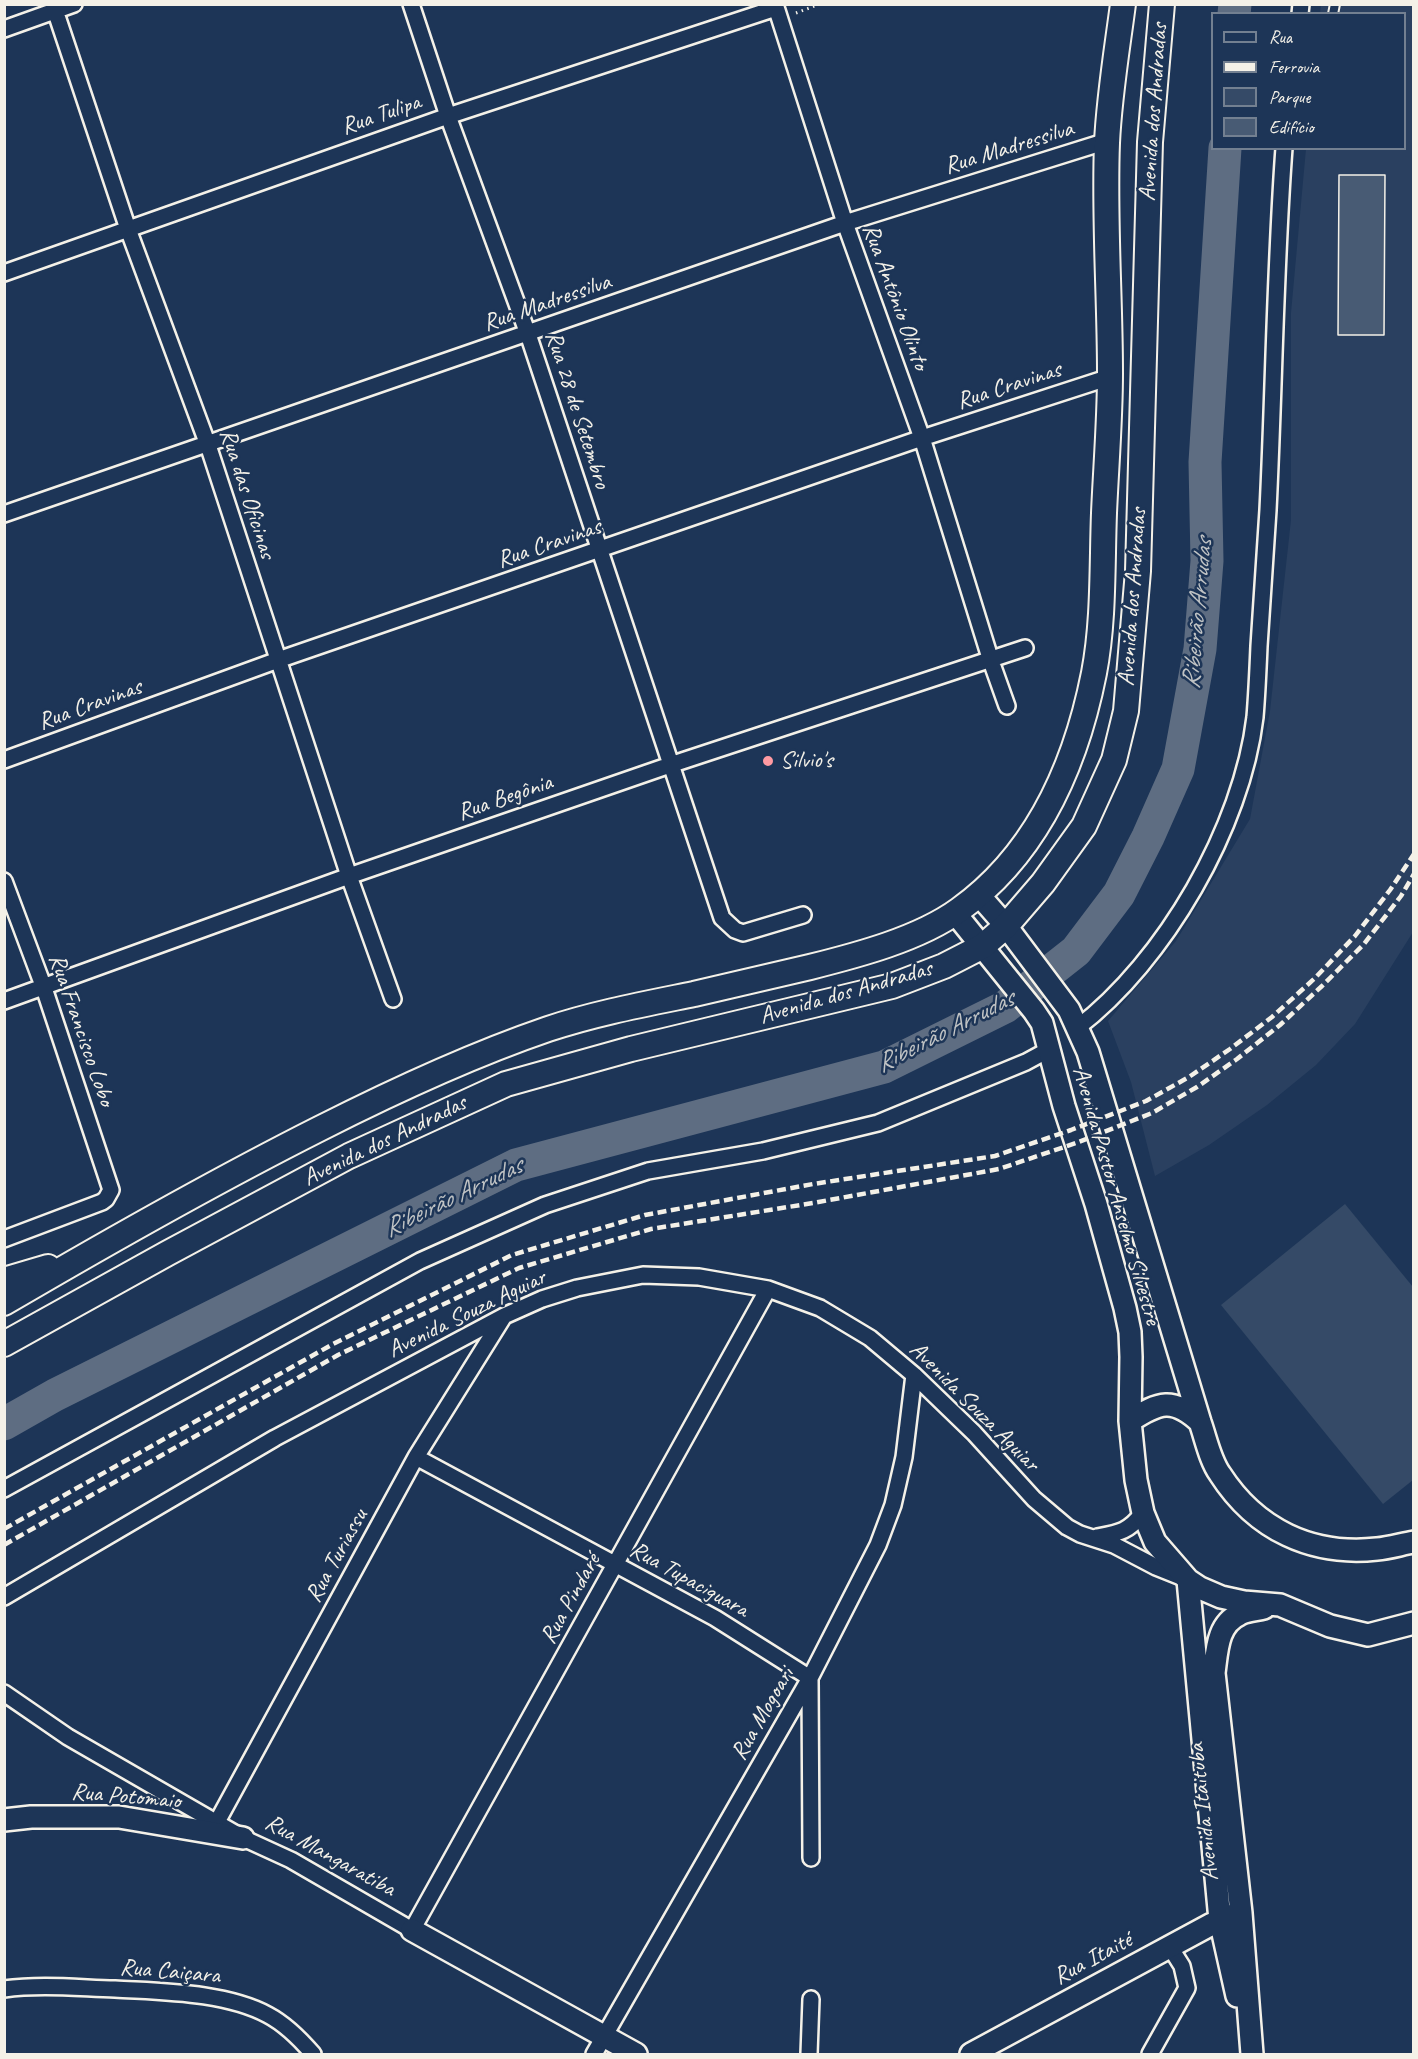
<!DOCTYPE html>
<html>
<head>
<meta charset="utf-8">
<style>
	body { margin:0 }
	#map { position:relative; width:1418px; height:2059px; overflow:hidden; background:#1d3557; font-family:Caveat,sans-serif }
	canvas { display:block }
	.frame { position:absolute; inset:0; border:6px solid #f4f1e8; pointer-events:none }
	.legend { position:absolute; left:1211px; top:12px; width:195px; height:138px; box-sizing:border-box; background:#1d3557; border:2px solid #738091; margin:0; padding:8px 10px; list-style:none; font-size:18px; color:#f4f1e8 }
	.legend li { display:flex; align-items:center; gap:12px; height:30px }
	.legend b { width:30px; border:2px solid #738091 }
</style>
</head>
<body>
<div id="map">
<canvas width="1418" height="2059"></canvas>
<div class="frame"></div>
<ul class="legend">
<li><b style="height:8px;background:#1d3557"></b>Rua</li>
<li><b style="height:8px;background:#f4f1e8"></b>Ferrovia</li>
<li><b style="height:16px;background:#354a67"></b>Parque</li>
<li><b style="height:16px;background:#485b74"></b>Edifício</li>
</ul>
</div>
<script>
const context = document.querySelector('canvas').getContext('2d');
context.lineJoin = 'round';
function fill(path, color) { context.fillStyle = color; context.fill(path, 'evenodd'); }
function strokePath(path, color, width, dash) { context.strokeStyle = color; context.lineWidth = width; context.lineCap = dash ? 'butt' : 'round'; context.setLineDash(dash || []); context.stroke(path); }
function write(font, color, halo, rows, align = 'center') {
  context.font = font + ' Caveat,sans-serif'; context.lineWidth = 5; context.setLineDash([]); context.textBaseline = 'middle'; context.strokeStyle = halo; context.fillStyle = color; for (const [text, x, y, turn = 0] of rows) {
    context.save(); context.translate(x, y); context.rotate((+turn || 0) * Math.PI / 180); context.textAlign = isNaN(turn) ? turn : align; if (halo) context.strokeText(text, 0, 0); context.fillText(text, 0, 0); context.restore();
  }
}
fill(new Path2D(`
	M 1321,5 L 1413,5 L 1413,932 L 1355,1024 L 1316,1065 L 1267,1105 L 1209,1145 L 1155,1176 L 1131,1082 L 1108,1021 L 1176,941 L 1250,819 L 1270,711 L 1291,520 L 1291,313 L 1306,149 L 1404,148 L 1404,14 L 1320,13 Z`), '#2a4060');
fill(new Path2D(`
	M 1345,1204 L 1413,1287 L 1413,1480 L 1383,1504 L 1221,1305 Z`), '#354a67');
strokePath(new Path2D(`
	M 1234,14 L 1235,4
	M 4,1424 L 55,1395 L 516,1165 L 884,1067 L 1005,1007 L 1076,951 L 1119,894 L 1148,837 L 1178,769 L 1200,649 L 1207,561 L 1205,462 L 1225,148`), '#5e6d82', 33);
const building = new Path2D(`
	M 1339,175 L 1385,175 L 1384,335 L 1338,335 Z`);
fill(building, '#485b74');
strokePath(building, '#f4f1e8', 1.5);
const lane = new Path2D(`
	M 1333,14 L 1335,4`);
const street = new Path2D(`
	M 53,4 L 128,229 L 208,445 L 349,876 L 393,999
	M 411,4 L 448,116 L 528,334 L 722,918 L 735,930 L 743,933 L 803,915
	M 775,4 L 845,223 L 922,438 L 991,661 L 1007,706
	M 1300,14 L 1301,4
	M 4,29 L 74,4
	M 4,273 L 448,116 L 776,8
	M 4,514 L 845,223 L 1107,141
	M 4,760 L 278,660 L 922,438 L 1110,377
	M 4,881 L 44,988 L 111,1190 L 106,1199 L 102,1202 L 4,1239
	M 4,1001 L 349,876 L 670,765 L 1025,648
	M 1077,1028 C 1165,961 1242,827 1255,717 C 1257,693 1258,670 1259,646 C 1262,601 1265,556 1268,510 C 1274,390 1275,269 1284,148
	M 416,1457 L 715,1618 L 810,1678 L 811,1858
	M 4,1489 L 420,1261 L 545,1205 L 648,1171 L 763,1151 L 878,1123 L 1026,1062 L 1050,1049
	M 1097,1537 C 1119,1533 1128,1532 1143,1513
	M 4,1597 L 275,1438 L 504,1316 L 542,1299 L 577,1288 L 643,1275 L 699,1277 L 768,1289 L 820,1308 L 870,1338 L 914,1375 L 974,1433 L 1034,1499 L 1067,1527 L 1080,1534 L 1114,1545 L 1156,1567 L 1186,1579
	M 4,1693 L 68,1737 L 243,1838 L 291,1860 L 412,1930 L 768,1289
	M 217,1822 L 416,1457 L 504,1316
	M 4,1989 C 41,1984 78,1988 115,1989 C 163,1992 225,1992 268,2015 C 285,2024 301,2040 313,2054
	M 594,2054 L 810,1678 L 878,1545 L 893,1505 L 904,1457 L 914,1375
	M 809,2054 L 811,1999
	M 1150,2054 L 1187,1988 L 1182,1966 L 1170,1947`);
const secondary = new Path2D(`
	M 978,894 L 1006,926 L 1069,1010 L 1088,1052 L 1200,1422 C 1206,1439 1210,1460 1220,1474 C 1256,1530 1312,1556 1377,1549 C 1389,1548 1402,1544 1414,1542
	M 955,913 L 1034,1011 L 1042,1023 L 1046,1038 L 1064,1106 L 1096,1204 L 1125,1308 L 1130,1332 L 1131,1357 L 1130,1421 L 1136,1480 L 1143,1513 L 1155,1542 L 1188,1580 L 1200,1588 L 1221,1597 L 1244,1602 L 1280,1605 L 1330,1626 L 1368,1635 L 1414,1623
	M 1130,1421 C 1159,1402 1173,1397 1200,1422
	M 1188,1580 L 1220,1920 L 1237,1996
	M 4,1820 L 31,1817 L 119,1817 L 243,1838
	M 412,1930 L 636,2054
	M 971,2054 L 1210,1925 L 1233,1915
	M 1252,2054 L 1241,1913 L 1214,1673 C 1217,1651 1217,1624 1240,1614 C 1247,1610 1257,1610 1264,1608`);
const primary = new Path2D(`
	M 4,1280 L 48,1267
	M 4,1303 C 108,1242 212,1183 319,1129 C 394,1091 469,1056 548,1029 C 596,1013 645,1004 694,994 C 733,985 772,976 810,967 C 858,955 919,939 959,910 C 1037,854 1076,764 1094,673 C 1104,621 1102,565 1104,513 C 1106,467 1110,420 1110,373 C 1110,297 1104,220 1107,143 C 1109,97 1117,50 1123,4
	M 4,1344 L 168,1253 L 349,1156 L 506,1084 L 631,1049 L 892,986 L 944,966 L 983,946 L 1006,926 L 1043,883 L 1084,826 L 1114,760 L 1126,711 L 1138,571 L 1150,142 L 1162,4`);
strokePath(lane, '#f4f1e8', 12);
strokePath(street, '#f4f1e8', 20);
strokePath(secondary, '#f4f1e8', 26);
strokePath(primary, '#f4f1e8', 28);
strokePath(new Path2D(`
	M 796,13 L 820,4`), '#f4f1e8', 3, [1.5, 4.5]);
strokePath(lane, '#1d3557', 8);
strokePath(street, '#1d3557', 15);
strokePath(secondary, '#1d3557', 21);
strokePath(primary, '#1d3557', 24);
strokePath(new Path2D(`
	M 4,1529 L 333,1344 L 512,1255 L 645,1215 L 813,1184 L 995,1156 L 1071,1130 L 1146,1101 L 1189,1077 L 1230,1049 L 1272,1017 L 1314,979 L 1355,936 L 1390,890 L 1414,854
	M 4,1545 L 338,1355 L 519,1268 L 651,1229 L 813,1203 L 999,1169 L 1076,1143 L 1152,1113 L 1197,1087 L 1237,1059 L 1280,1025 L 1322,986 L 1364,944 L 1401,896 L 1414,874`), '#f4f1e8', 4.5, [9, 4.5]);
for (const [x, y, r, color] of [
	[768,761,6,"#ff9aa2"]
]) { const dot = new Path2D(); dot.arc(x, y, r, 0, 2 * Math.PI); context.fillStyle = color; context.fill(dot); strokePath(dot, '#1d3557', 2); }
write('24px', '#f4f1e8', '#1d3557', [
	["Avenida dos Andradas",1154,112,-86],
	["Rua Tulipa",381,115,-19],
	["Rua Madressilva",1009,148,-17],
	["Rua Antônio Olinto",895,297,70],
	["Rua Madressilva",547,303,-19],
	["Rua Cravinas",1009,386,-18],
	["Rua 28 de Setembro",577,410,72],
	["Rua das Oficinas",247,494,72],
	["Rua Cravinas",549,544,-19],
	["Avenida dos Andradas",1133,597,-86],
	["Rua Cravinas",90,705,-20],
	["Rua Begônia",505,798,-19],
	["Avenida dos Andradas",846,993,-16],
	["Rua Francisco Lobo",81,1030,71],
	["Avenida dos Andradas",385,1141,-26],
	["Avenida Pastor Anselmo Silvestre",1116,1196,74],
	["Avenida Souza Aguiar",467,1314,-26],
	["Avenida Souza Aguiar",974,1407,45],
	["Rua Turiassu",337,1556,-61],
	["Rua Tupaciguara",689,1580,29],
	["Rua Pindaré",571,1599,-61],
	["Rua Mogoari",763,1714,-60],
	["Rua Potomaio",126,1797,5],
	["Avenida Itaituba",1204,1812,-96],
	["Rua Mangaratiba",330,1856,29],
	["Rua Itaité",1093,1959,-28],
	["Rua Caiçara",170,1972,5]
]);
write('24px', '#f4f1e8', '#1d3557', [
	["Silvio's",780,761]
], 'left');
write('italic 26px', '#c0c3c4', '#1d3557', [
	["Ribeirão Arrudas",1198,614,-85],
	["Ribeirão Arrudas",945,1032,-27],
	["Ribeirão Arrudas",453,1198,-26]
]);
</script>
</body>
</html>
